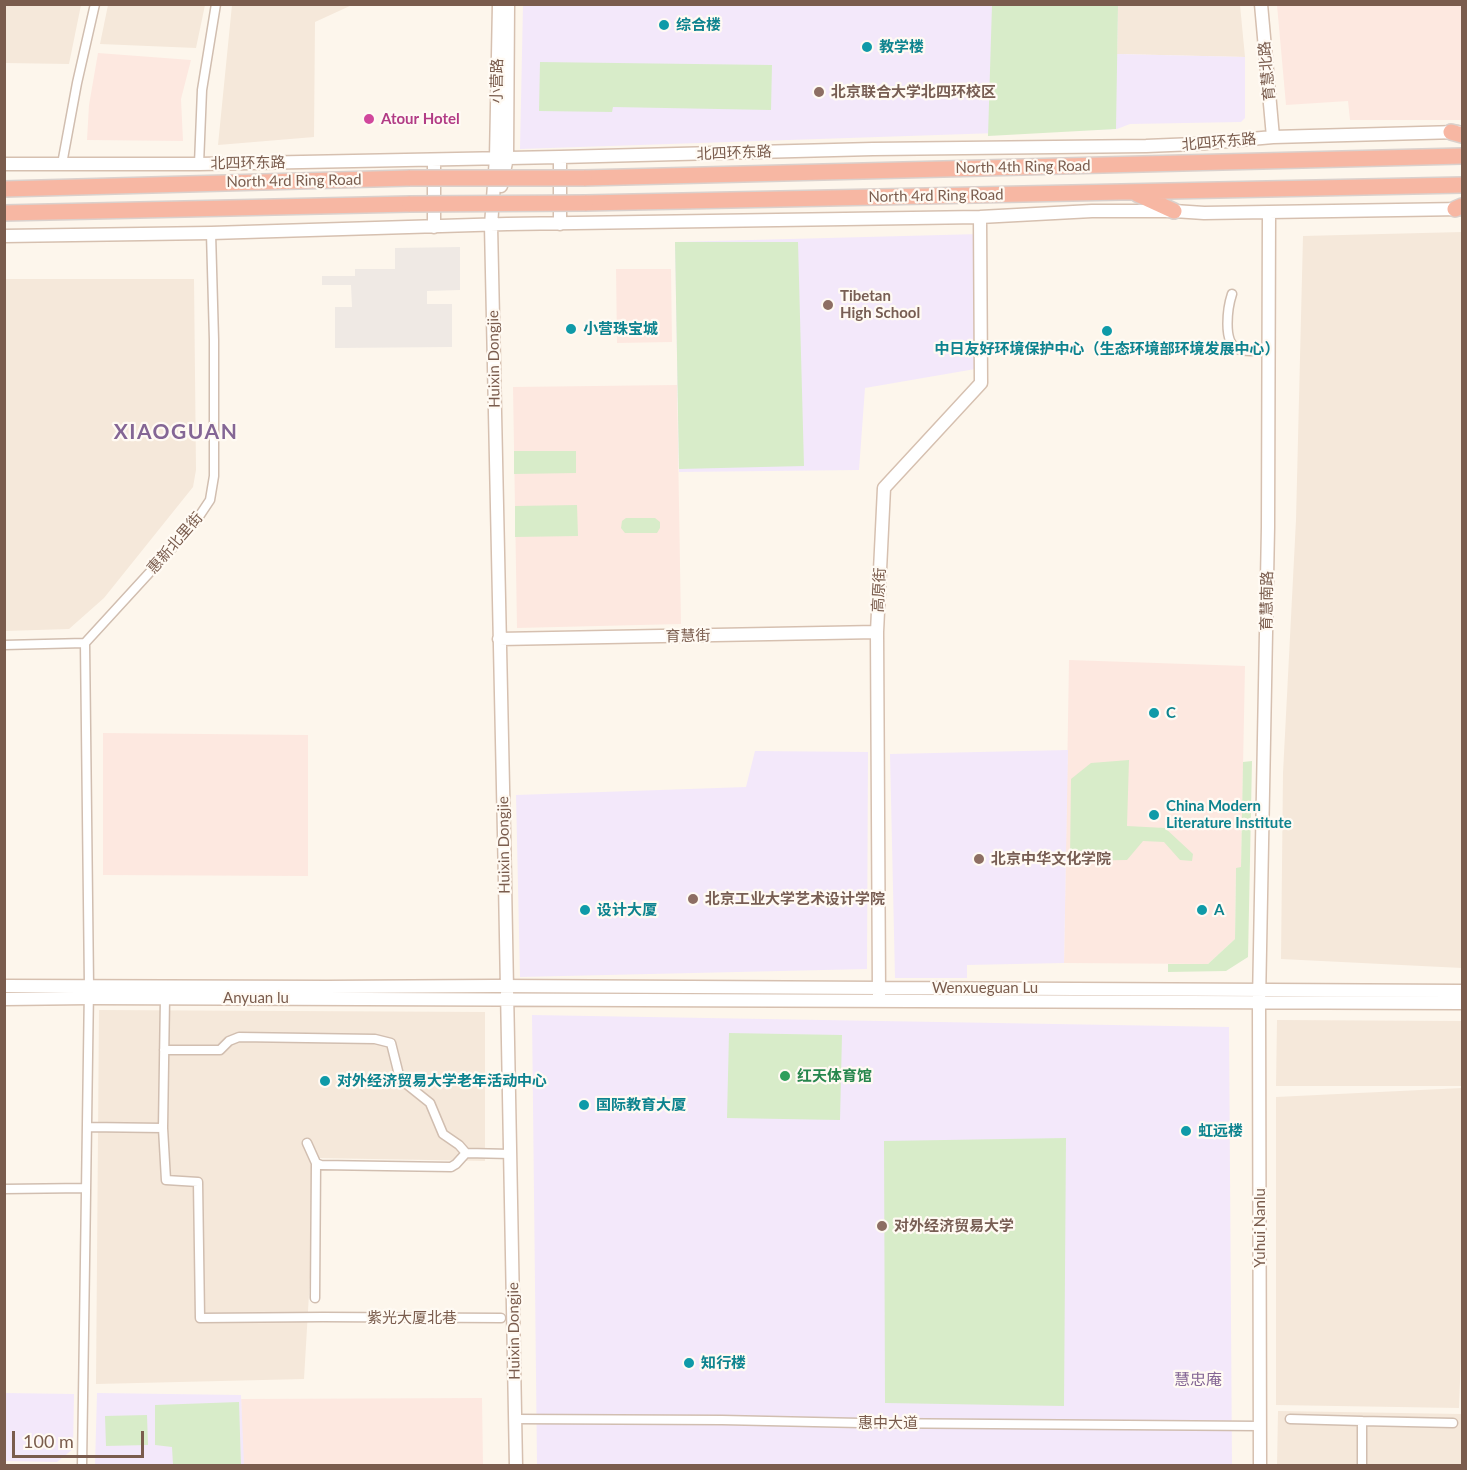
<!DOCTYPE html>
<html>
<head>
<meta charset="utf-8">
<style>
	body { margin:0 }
	#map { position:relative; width:1467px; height:1470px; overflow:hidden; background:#fdf6ec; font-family:Lato,sans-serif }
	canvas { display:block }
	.frame { position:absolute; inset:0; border:6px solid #7a5c4d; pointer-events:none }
	.scale { position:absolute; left:12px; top:1431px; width:132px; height:27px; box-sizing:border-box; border:3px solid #7a5c4d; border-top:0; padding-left:8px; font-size:18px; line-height:21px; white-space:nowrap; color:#7a5c4d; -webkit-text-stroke:4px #fffaf3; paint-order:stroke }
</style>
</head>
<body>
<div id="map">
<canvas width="1467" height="1470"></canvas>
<div class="frame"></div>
<div class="scale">100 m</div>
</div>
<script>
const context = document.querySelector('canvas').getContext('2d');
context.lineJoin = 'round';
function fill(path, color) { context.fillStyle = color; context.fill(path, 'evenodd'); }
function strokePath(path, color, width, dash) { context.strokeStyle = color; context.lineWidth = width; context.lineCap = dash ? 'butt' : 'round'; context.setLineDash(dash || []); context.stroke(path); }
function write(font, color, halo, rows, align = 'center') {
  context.font = font + ' Lato,"Noto Sans SC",sans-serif'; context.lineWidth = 4.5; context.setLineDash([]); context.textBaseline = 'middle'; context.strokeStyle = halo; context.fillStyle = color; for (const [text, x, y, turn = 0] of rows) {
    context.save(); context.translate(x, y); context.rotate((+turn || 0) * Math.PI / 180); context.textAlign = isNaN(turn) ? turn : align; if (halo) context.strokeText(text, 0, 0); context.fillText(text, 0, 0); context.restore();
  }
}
fill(new Path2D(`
	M 5,4 L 81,5 L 69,64 L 5,63 Z
	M 108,5 L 205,5 L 196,48 L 100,44 Z
	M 232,5 L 352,5 L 315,22 L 314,137 L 218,145 Z
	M 1118,5 L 1240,5 L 1245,57 L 1117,54 Z
	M 1462,232 L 1462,968 L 1281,959 L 1283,773 L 1296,520 L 1303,236 Z
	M 5,279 L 194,279 L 196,470 L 193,487 L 104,598 L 69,629 L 5,631 Z
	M 99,1010 L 485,1012 L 485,1161 L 317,1158 L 304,1379 L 96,1384 Z
	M 1277,1020 L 1462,1021 L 1462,1086 L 1276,1086 Z
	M 1462,1088 L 1462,1329 L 1459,1408 L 1276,1405 L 1276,1097 Z
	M 1278,1411 L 1462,1414 L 1462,1465 L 1277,1466 Z`), '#f5e8da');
fill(new Path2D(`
	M 1277,5 L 1462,5 L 1462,120 L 1350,120 L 1348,101 L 1286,105 Z
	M 98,53 L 191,60 L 181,99 L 183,141 L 87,140 L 89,105 Z
	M 616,269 L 671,269 L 672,342 L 617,343 Z
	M 677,385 L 681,624 L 517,628 L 513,387 Z
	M 1069,660 L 1245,666 L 1241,868 L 1236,868 L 1235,939 L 1208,964 L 1064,963 Z
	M 103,733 L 308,735 L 308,876 L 103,875 Z
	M 482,1398 L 483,1465 L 243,1465 L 241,1399 Z`), '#fde8e0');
fill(new Path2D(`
	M 460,247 L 460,290 L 427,291 L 427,304 L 452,304 L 452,347 L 335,348 L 335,307 L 352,307 L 351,285 L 322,285 L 322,276 L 355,276 L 355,269 L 395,269 L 395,248 Z`), '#efe9e4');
fill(new Path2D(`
	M 523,5 L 1118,5 L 1117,54 L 1245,57 L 1245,118 L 1241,122 L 1130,124 L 1117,129 L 520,149 Z
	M 980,234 L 981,368 L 865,388 L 859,470 L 679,472 L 675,242 Z
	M 1068,750 L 1064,963 L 967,965 L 967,978 L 895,978 L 890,754 Z
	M 755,751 L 868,752 L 867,969 L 520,977 L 516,795 L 746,787 Z
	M 532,1015 L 1229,1027 L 1232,1465 L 537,1465 Z
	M 5,1393 L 74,1394 L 73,1449 L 57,1462 L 5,1461 Z
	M 97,1393 L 241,1395 L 244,1465 L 95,1466 Z`), '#f3e8fa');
fill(new Path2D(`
	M 992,5 L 1118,5 L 1116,129 L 988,136 Z
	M 540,62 L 772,65 L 771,110 L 613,107 L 612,112 L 539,111 Z
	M 675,242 L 798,242 L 804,466 L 679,469 Z
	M 514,451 L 576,451 L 576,473 L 514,474 Z
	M 577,505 L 578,536 L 515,537 L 515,506 Z
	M 626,518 L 655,518 L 660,522 L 660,528 L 657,533 L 625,533 L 621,528 L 622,521 Z
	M 1129,760 L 1127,826 L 1165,828 L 1193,854 L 1192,861 L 1180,860 L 1164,842 L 1143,841 L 1127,860 L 1070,861 L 1071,779 L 1091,763 Z
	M 1252,761 L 1248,957 L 1226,971 L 1168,972 L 1168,964 L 1208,964 L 1235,939 L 1236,868 L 1241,867 L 1243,762 Z
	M 729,1033 L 842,1035 L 840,1120 L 727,1118 Z
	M 1066,1138 L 1064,1406 L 885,1403 L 884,1141 Z
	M 239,1402 L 241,1465 L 173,1465 L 172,1447 L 155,1445 L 155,1405 Z
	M 147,1415 L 148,1445 L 106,1446 L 105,1416 Z`), '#d8ecc9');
const street = new Path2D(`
	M 62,164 L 77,83 L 95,4
	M 199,164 L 202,90 L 216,4
	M 1232,294 C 1228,306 1222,343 1238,349 C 1246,353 1259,350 1268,350
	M 4,645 L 85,643 L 194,524 L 210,500 L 214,476 L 214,340 L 211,233
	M 164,1050 L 220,1050 L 229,1041 L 239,1037 L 375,1039 L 391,1043 L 400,1079 L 430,1103 L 443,1134 L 459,1145 L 466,1153
	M 87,1127 L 163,1128 L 165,998
	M 163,1128 L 166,1180 L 198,1182 L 200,1318 L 323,1317 L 501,1318
	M 307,1143 L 316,1163 L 321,1165 L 451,1167 L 456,1164 L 466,1153 L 511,1154
	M 4,1189 L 86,1188
	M 315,1298 L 316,1163
	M 515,1419 L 722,1420 L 860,1423 L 1260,1426
	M 1290,1419 L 1362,1421 L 1362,1466
	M 1362,1421 L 1453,1423
	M 82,1466 L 89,987 L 85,643`);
const secondary = new Path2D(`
	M 499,4 L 496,158 L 491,225 C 499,639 510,1052 516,1466
	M 1261,4 L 1273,137
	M 4,164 L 199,164 L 560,157 L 873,149 L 1146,146 L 1195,144 L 1273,137 L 1458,132
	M 501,186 L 507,158 L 508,4
	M 560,224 L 560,157
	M 434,227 L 434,160
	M 4,236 L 211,233 L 507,224 L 980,217 L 1092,211 L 1174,211 L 1204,213 L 1462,209
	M 499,639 L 877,632
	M 4,986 L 327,987 L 496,986 L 1462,991
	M 879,994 L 877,632 L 884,488 L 981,383 L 980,217
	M 4,999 L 89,998 L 1462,1003
	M 1260,1466 L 1259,1002 L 1268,527 L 1269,212`);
const highway = new Path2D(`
	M 1451,132 L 1462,135
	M 584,178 L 1462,156
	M 4,189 L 410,178
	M 1137,194 L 1174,211
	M 585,203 L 1462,185
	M 1455,209 L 1462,206
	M 4,213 L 410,204`);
strokePath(street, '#d1beb0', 11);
strokePath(secondary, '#d6c0b0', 15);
strokePath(highway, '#dad1cd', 18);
strokePath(street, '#fff', 8);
strokePath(secondary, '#fff', 12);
strokePath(highway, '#f7b7a3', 15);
const highwayBridge = new Path2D(`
	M 410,178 L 584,178
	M 410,204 L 585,203`);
strokePath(highwayBridge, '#dad1cd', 18, []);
strokePath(highwayBridge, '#f7b7a3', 15);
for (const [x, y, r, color] of [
	[664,25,6,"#0f9aa8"],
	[867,47,6,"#0f9aa8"],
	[819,92,6,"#8d6e63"],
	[369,119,6,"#d1479c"],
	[828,305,6,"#8d6e63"],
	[571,329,6,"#0f9aa8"],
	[1107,331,6,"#0f9aa8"],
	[1154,713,6,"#0f9aa8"],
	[1154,815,6,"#0f9aa8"],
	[979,859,6,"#8d6e63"],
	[693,899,6,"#8d6e63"],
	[585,910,6,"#0f9aa8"],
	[1202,910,6,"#0f9aa8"],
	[785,1076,6,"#2e9e5b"],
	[325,1081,6,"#0f9aa8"],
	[584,1105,6,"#0f9aa8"],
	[1186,1131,6,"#0f9aa8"],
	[882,1226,6,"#8d6e63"],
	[689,1363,6,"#0f9aa8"]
]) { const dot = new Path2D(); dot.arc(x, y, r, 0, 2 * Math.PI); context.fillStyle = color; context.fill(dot); strokePath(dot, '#fffaf3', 2); }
write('bold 15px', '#0d838f', '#fffaf3', [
	["综合楼",676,25],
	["教学楼",879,47],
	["小营珠宝城",583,329],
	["中日友好环境保护中心（生态环境部环境发展中心）",1107,349,"center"],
	["C",1166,713],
	["China Modern",1166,806],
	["Literature Institute",1166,823],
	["设计大厦",597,910],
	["A",1214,910],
	["对外经济贸易大学老年活动中心",337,1081],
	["国际教育大厦",596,1105],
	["虹远楼",1198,1131],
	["知行楼",701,1363]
], 'left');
write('15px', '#7a5c4d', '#fffaf3', [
	["育慧北路",1267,71,-95],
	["小营路",497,81,-89],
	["北四环东路",1219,142,-5],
	["北四环东路",734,153,-2],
	["北四环东路",248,163,-1],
	["North 4th Ring Road",1023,167,-1],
	["North 4rd Ring Road",294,181,-1],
	["North 4rd Ring Road",936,196,-1],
	["Huixin Dongjie",494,359,-91],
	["惠新北里街",175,543,-49],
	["高原街",879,590,-87],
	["育慧南路",1267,601,-89],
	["育慧街",688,636,-1],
	["Huixin Dongjie",504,845,-91],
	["Wenxueguan Lu",985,988],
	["Anyuan lu",256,998],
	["Yuhui Nanlu",1260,1228,-90],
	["紫光大厦北巷",412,1318],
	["Huixin Dongjie",514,1331,-91],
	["惠中大道",888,1423]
]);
write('bold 15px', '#785e54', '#fffaf3', [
	["北京联合大学北四环校区",831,92],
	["Tibetan",840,296],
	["High School",840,313],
	["北京中华文化学院",991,859],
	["北京工业大学艺术设计学院",705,899],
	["对外经济贸易大学",894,1226]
], 'left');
write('bold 15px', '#b23c85', '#fffaf3', [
	["Atour Hotel",381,119]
], 'left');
write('bold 15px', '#27864d', '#fffaf3', [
	["红天体育馆",797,1076]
], 'left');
write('16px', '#846695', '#fffaf3', [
	["慧忠庵",1198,1380]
]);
context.letterSpacing = '1.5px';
write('bold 21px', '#846695', '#fffaf3', [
	["XIAOGUAN",176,432]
]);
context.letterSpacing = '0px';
</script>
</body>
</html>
